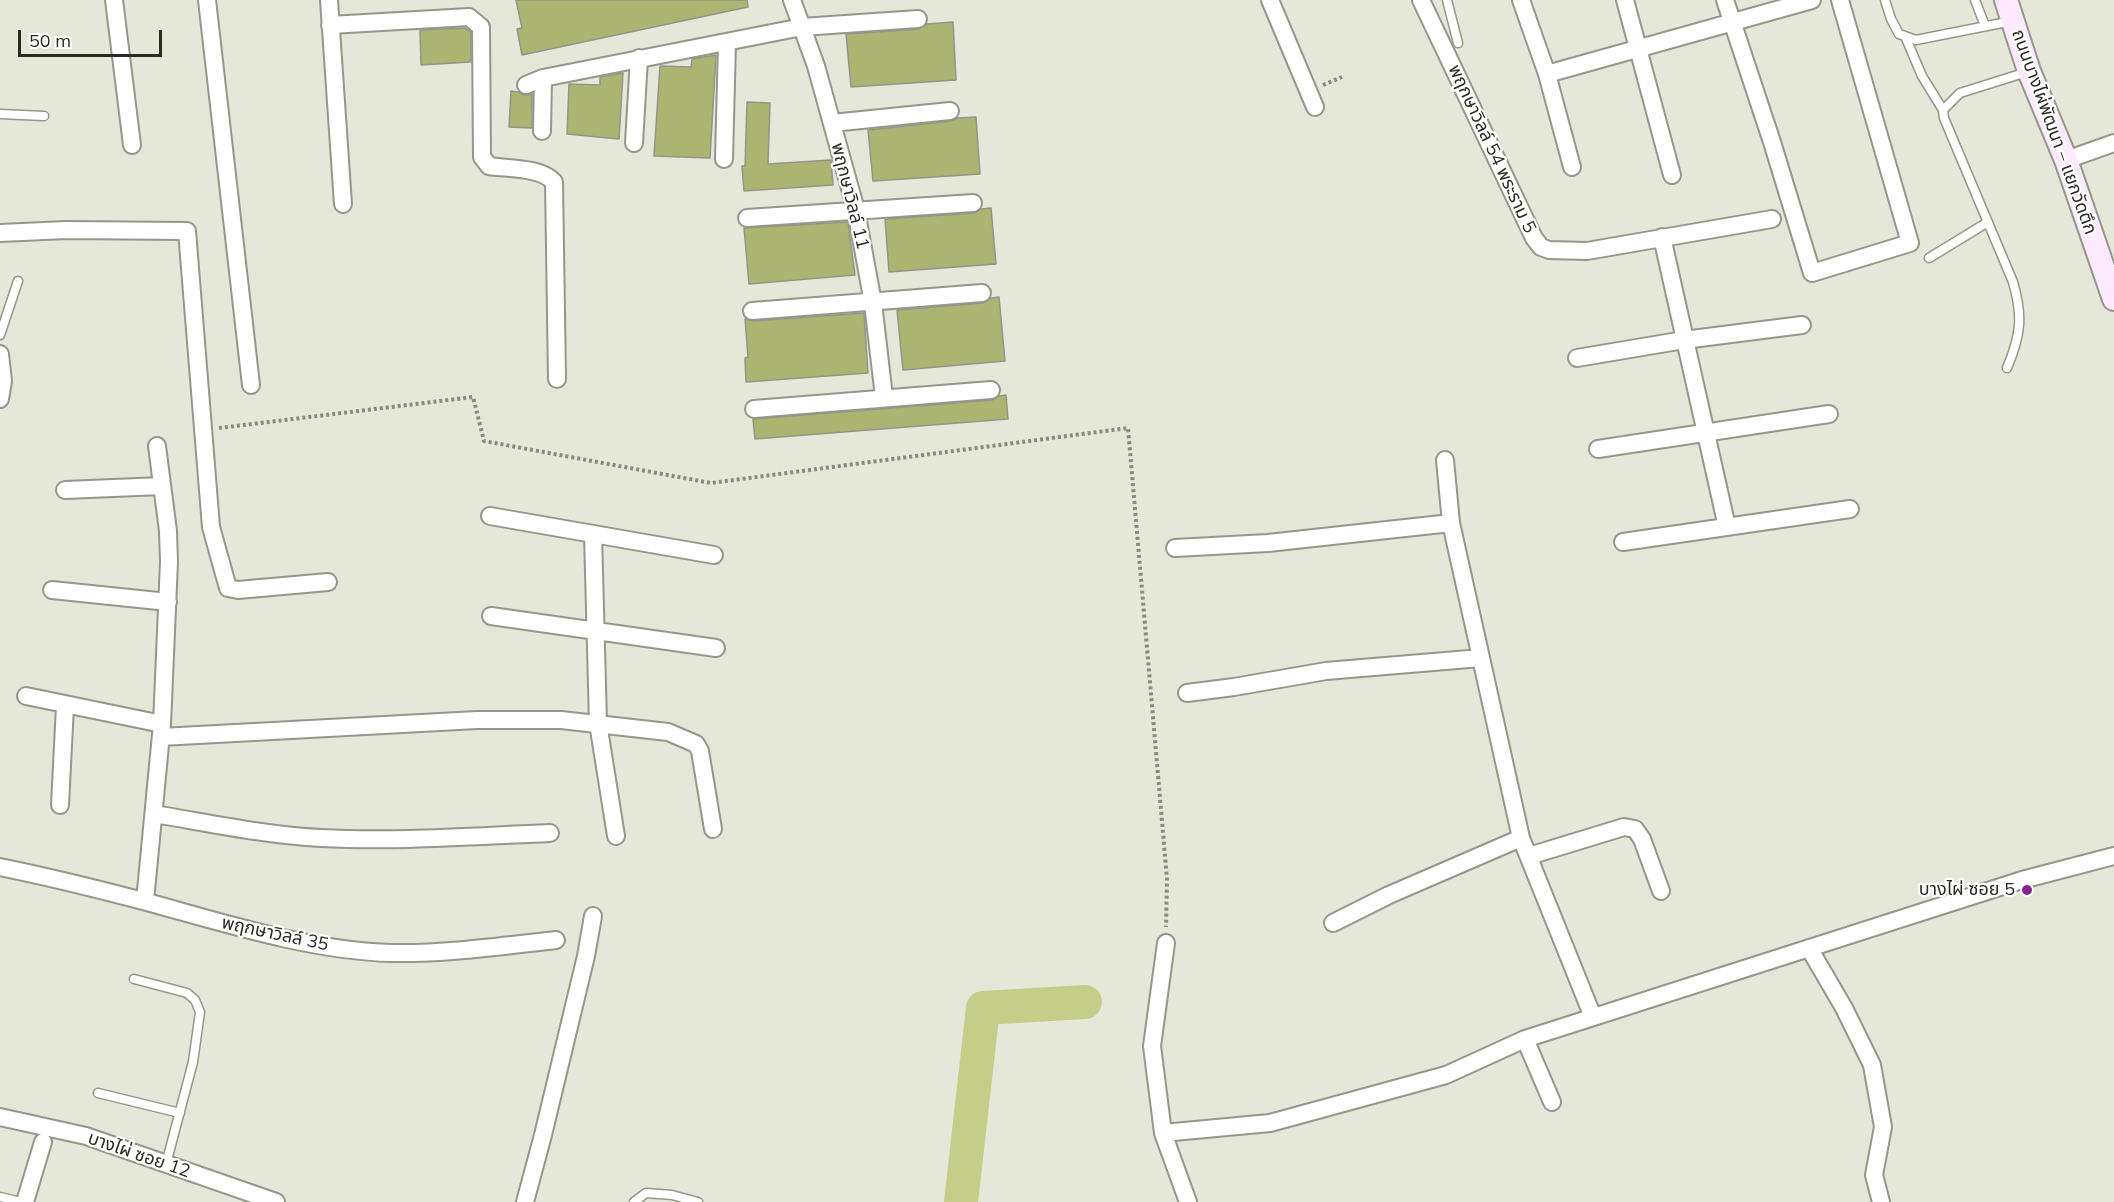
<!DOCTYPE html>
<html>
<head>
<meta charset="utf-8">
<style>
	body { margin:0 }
	#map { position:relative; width:2114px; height:1202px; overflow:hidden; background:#e5e7d9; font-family:Mulish,sans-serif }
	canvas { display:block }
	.scale { position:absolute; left:18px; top:30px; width:144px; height:27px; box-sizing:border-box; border:3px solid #2a2b25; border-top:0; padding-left:8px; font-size:18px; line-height:21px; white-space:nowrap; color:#2a2b25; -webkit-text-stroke:4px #fff; paint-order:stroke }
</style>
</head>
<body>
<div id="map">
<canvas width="2114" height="1202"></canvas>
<div class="scale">50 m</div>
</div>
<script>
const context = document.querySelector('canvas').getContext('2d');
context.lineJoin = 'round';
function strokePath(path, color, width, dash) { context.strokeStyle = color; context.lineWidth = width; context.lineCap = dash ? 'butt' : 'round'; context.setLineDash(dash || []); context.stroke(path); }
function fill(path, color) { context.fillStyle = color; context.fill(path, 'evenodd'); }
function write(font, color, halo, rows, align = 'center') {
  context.font = font + ' Mulish,"Noto Sans Thai",sans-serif'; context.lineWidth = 4.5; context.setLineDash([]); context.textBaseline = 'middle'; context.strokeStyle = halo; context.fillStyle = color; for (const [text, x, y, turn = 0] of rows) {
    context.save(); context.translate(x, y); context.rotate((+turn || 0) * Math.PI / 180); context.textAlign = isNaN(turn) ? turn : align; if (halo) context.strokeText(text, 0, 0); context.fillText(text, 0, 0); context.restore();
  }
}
strokePath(new Path2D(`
	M 961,1202 L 983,1008 L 1085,1002`), '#c5ce89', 34);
const building = new Path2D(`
	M 516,0 L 747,0 L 748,7 L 522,55 L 517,29 L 522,28 Z
	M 953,22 L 956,80 L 851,87 L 846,34 L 919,29 L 927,24 Z
	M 465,28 L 471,32 L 471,62 L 421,65 L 420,30 Z
	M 716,55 L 710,158 L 654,156 L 660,66 L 691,67 L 692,59 Z
	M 623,73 L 619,139 L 567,134 L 569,84 L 600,85 L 600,77 Z
	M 511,91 L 518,92 L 525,95 L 532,94 L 532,128 L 509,127 Z
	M 747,102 L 770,103 L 768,164 L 831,160 L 833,185 L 744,191 L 742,166 L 745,166 Z
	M 976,117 L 980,174 L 873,181 L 868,130 L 951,121 L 958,118 Z
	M 991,208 L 996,264 L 889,272 L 885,219 L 974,213 L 981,209 Z
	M 848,222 L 855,275 L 749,284 L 744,228 Z
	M 999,297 L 1005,361 L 903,370 L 897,310 L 983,303 L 991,298 Z
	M 864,313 L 868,373 L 746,382 L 745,358 L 748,357 L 745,319 L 753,321 Z
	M 1006,395 L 1008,419 L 755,439 L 753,419 L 992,400 L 999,396 Z`);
fill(building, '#abb470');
strokePath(building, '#929588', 1.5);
const lane = new Path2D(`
	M 1447,0 L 1458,43
	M 1885,0 L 1891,19 L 1899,34 L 1916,40 L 2012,21
	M 1975,0 L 1985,26
	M 1905,36 L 1922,76 L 1943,110
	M 0,114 L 44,116
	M 1929,258 L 1988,222
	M 0,335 L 18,281
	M 2007,368 C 2021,335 2023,316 2013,282 L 1944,118 L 1943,110 L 1960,93 L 2027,72
	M 134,979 L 187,993 L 195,1000 L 200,1012 L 193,1062 L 166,1164
	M 98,1093 L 180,1113
	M 0,1197 L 21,1202
	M 634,1202 L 646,1193 L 672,1195 L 698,1202`);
const street = new Path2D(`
	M 114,0 L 132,145
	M 207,0 L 251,385
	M 329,0 L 343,204
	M 792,0 L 816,66 L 856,210 L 873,303 L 884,397
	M 1270,0 L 1315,107
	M 1421,0 L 1534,238 L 1541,247 L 1549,250 L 1587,251 L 1772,219
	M 1521,0 L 1547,74
	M 1625,0 L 1672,175
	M 1725,0 L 1772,142 L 1812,273 L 1910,243 L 1840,0
	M 330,25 L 469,17 L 481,27 L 482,157 L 489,166 C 508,169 540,167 554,182 L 557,379
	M 526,85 L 543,78
	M 832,123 L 950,111
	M 542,131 L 543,78 L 802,27 L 918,19
	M 634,143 L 639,58
	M 724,159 L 727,42
	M 2066,160 L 2114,143
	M 1572,167 L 1547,74 L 1812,0
	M 747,218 L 973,203
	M 0,233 L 66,230 L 187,231 L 211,527 L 228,588 L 238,590 L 328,582
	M 1662,237 L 1727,527
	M 752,311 L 982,293
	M 0,354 L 3,381 L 0,399
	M 1577,358 L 1684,340 L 1802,325
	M 754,409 L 991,390
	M 1598,449 L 1829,414
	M 1445,460 L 1451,523 L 1521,838 L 1593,1017
	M 65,490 L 162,486
	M 490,516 L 714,555
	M 593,534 L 598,723 L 616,836
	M 1623,542 L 1850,509
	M 1175,548 L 1268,543 L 1451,523
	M 52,590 L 168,602
	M 491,616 L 716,648
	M 1187,693 L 1234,687 L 1326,671 L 1481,658
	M 26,696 L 162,724
	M 161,737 L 477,720 L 561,720 L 668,732 L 696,744 L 700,751 L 713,829
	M 60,805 L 65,706
	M 154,814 C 209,823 265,835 321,838 C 397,842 474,836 550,833
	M 1529,856 L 1624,827 L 1635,829 L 1642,839 L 1661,891
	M 0,867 C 49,877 98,889 147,902 C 224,923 311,951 392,953 C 447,954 501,946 556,940
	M 145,901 L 162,724 L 169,562 L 168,531 L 157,446
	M 1333,923 L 1389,895 L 1521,838
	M 1809,948 L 1844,1008 L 1872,1065 L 1883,1127 L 1874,1175 L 1881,1202
	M 1525,1039 L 1552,1102
	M 0,1117 L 86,1136 L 276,1202
	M 1163,1133 L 1152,1046 L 1166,943
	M 25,1202 L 43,1142
	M 525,1202 L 543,1135 L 586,956 L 593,916
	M 1188,1202 L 1163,1133 L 1270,1123 L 1446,1075 L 1525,1039 L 2022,880 L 2114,856`);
const secondary = new Path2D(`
	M 2006,0 L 2029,71 L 2066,160 L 2114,299`);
strokePath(lane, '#95978a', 11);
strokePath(street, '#95978a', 20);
strokePath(secondary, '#95978a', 26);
strokePath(new Path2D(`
	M 1323,85 L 1342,77
	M 219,428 L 473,397 L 484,441 L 711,483 L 1128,428 L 1167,879 L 1166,927`), '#888a80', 4, [3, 3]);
strokePath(lane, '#fff', 8);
strokePath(street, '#fff', 16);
strokePath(secondary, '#fdeafe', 22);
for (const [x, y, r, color] of [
	[2027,890,6,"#85248e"]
]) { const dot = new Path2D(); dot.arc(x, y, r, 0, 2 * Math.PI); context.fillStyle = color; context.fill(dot); strokePath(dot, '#fff', 2); }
write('18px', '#2a2b25', '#fff', [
	["ถนนบางไผ่พัฒนา – แยกวัดตึก",2054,132,70],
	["พฤกษาวิลล์ 54 พระราม 5",1492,149,65],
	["พฤกษาวิลล์ 11",850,196,76],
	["พฤกษาวิลล์ 35",275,934,12],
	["บางไผ่ ซอย 12",139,1155,19]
]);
write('18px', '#2a2b25', '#fff', [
	["บางไผ่ ซอย 5",2015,890]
], 'right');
</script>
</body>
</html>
